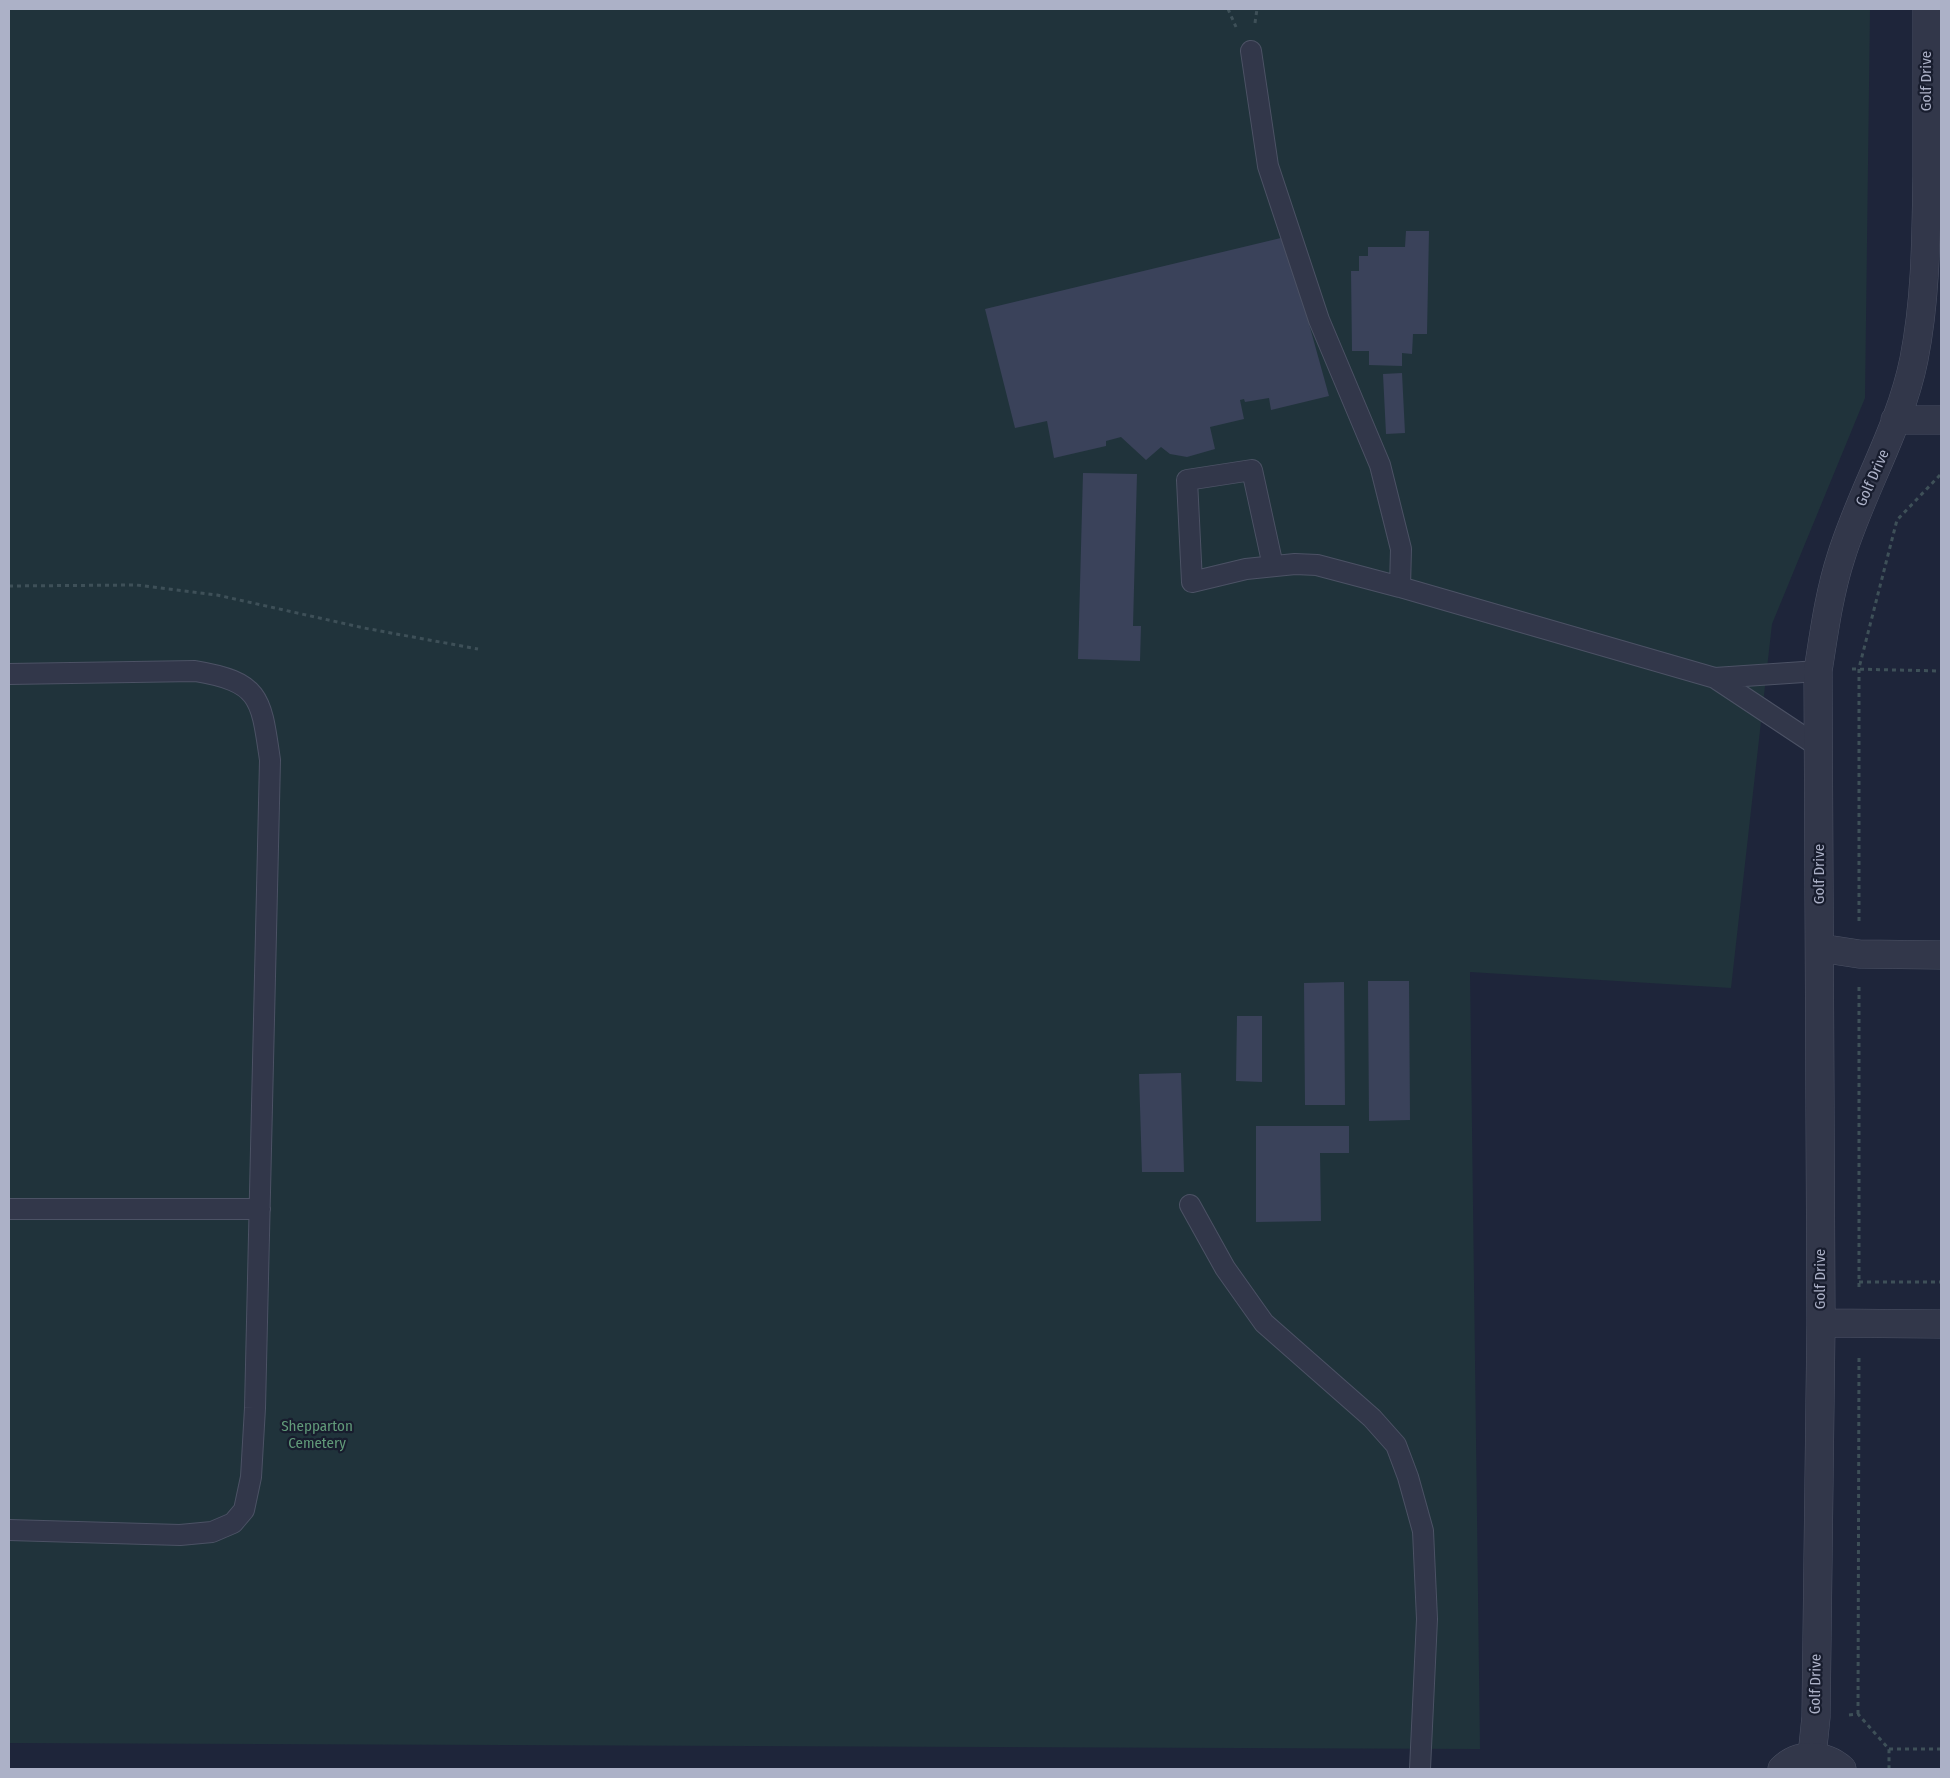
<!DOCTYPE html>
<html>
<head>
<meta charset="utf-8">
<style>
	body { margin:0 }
	#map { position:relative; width:1950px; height:1778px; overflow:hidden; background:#1e253a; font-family:"Fira Sans Condensed",sans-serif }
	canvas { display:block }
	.frame { position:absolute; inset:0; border:10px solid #acb1c7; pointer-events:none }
</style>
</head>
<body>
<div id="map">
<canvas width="1950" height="1778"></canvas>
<div class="frame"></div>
</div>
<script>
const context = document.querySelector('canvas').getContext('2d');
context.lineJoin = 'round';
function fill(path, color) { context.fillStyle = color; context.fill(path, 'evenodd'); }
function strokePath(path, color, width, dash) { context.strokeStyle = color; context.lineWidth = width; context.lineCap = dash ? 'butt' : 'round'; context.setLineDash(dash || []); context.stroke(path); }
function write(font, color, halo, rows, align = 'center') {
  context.font = font + ' "Fira Sans Condensed",sans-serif'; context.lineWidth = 4.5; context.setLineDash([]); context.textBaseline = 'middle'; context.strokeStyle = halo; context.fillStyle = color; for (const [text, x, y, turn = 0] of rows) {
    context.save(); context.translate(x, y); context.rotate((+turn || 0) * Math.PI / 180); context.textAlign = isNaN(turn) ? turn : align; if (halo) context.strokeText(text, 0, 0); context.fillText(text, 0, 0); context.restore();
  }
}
fill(new Path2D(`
	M 9,9 L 1870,9 L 1865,398 L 1772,624 L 1731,988 L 1470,972 L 1480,1749 L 9,1743 Z`), '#20333b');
fill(new Path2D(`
	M 1406,231 L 1429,231 L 1427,334 L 1413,334 L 1412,354 L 1402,353 L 1402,366 L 1369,365 L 1369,351 L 1352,351 L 1351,271 L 1359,271 L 1359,256 L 1368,256 L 1368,247 L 1405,247 Z
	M 1285,237 L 1329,396 L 1271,410 L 1269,398 L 1245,402 L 1244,399 L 1240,400 L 1244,419 L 1210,427 L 1215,449 L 1187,457 L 1170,454 L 1161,447 L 1146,460 L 1121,437 L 1106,441 L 1106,446 L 1054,458 L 1047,421 L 1015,428 L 985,309 Z
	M 1402,373 L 1405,433 L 1386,434 L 1383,374 Z
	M 1083,473 L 1137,474 L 1133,626 L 1141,626 L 1140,661 L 1078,659 Z
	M 1368,981 L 1409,981 L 1410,1120 L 1369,1121 Z
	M 1344,982 L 1345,1105 L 1305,1105 L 1304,983 Z
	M 1237,1016 L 1262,1016 L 1262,1082 L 1236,1081 Z
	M 1181,1073 L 1184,1172 L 1142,1172 L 1139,1074 Z
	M 1256,1126 L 1349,1126 L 1349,1153 L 1320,1153 L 1321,1221 L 1256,1222 Z`), '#3a425a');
const service = new Path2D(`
	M 1251,51 L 1268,166 L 1319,320 L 1380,465 L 1401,549 L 1400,587
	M 1273,566 L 1252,470 L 1187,480 L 1192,582 L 1246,569 L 1295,564 L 1317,565 L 1400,587 L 1715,678 L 1819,747
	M 9,674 L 195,671 C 261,682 261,698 270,760 L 255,1408 L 251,1477 L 244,1510 L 233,1523 L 212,1532 L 180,1535 L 9,1530
	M 1715,678 L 1818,671
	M 1190,1205 L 1225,1268 L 1264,1323 L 1372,1418 L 1396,1445 L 1408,1477 L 1423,1531 L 1427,1619 L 1420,1769
	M 9,1209 L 260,1209`);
const minor = new Path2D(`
	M 1895,420 L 1941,420
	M 1820,948 L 1859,954 L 1941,955
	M 1821,1323 L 1941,1324
	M 1812,1756 L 1816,1717 L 1821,1323 L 1818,671 C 1824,633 1829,594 1841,557 C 1862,489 1900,429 1914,359 C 1926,298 1926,236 1927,175 C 1927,119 1927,64 1927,9`);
const tertiary = new Path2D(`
	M 1782,1769 C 1799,1752 1825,1754 1842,1769`);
strokePath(service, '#4c5265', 22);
strokePath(minor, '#4c5265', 29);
strokePath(tertiary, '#4c5265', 29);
strokePath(new Path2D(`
	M 1228,9 L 1236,27
	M 1255,23 L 1257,9
	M 9,586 L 136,585 L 217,595 L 364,628 L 478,649
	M 1852,669 L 1941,671
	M 1859,921 L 1859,668 L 1897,520 L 1941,474
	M 1859,987 L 1859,1291
	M 1859,1282 L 1941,1282
	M 1858,1714 L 1859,1354
	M 1849,1715 L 1858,1714 L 1889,1749 L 1889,1769
	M 1889,1749 L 1941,1749`), '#3e5058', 3, [4, 4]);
strokePath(service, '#32374a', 20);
strokePath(minor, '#32374a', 28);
strokePath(tertiary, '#32374a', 28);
write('15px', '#acb1c7', '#181d2e', [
	["Golf Drive",1927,81,-90],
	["Golf Drive",1873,478,-66],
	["Golf Drive",1820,874,-90],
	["Golf Drive",1821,1279,-90],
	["Golf Drive",1816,1684,-89]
]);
write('15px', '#619a79', '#181d2e', [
	["Shepparton",317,1427],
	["Cemetery",317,1444]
]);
</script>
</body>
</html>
